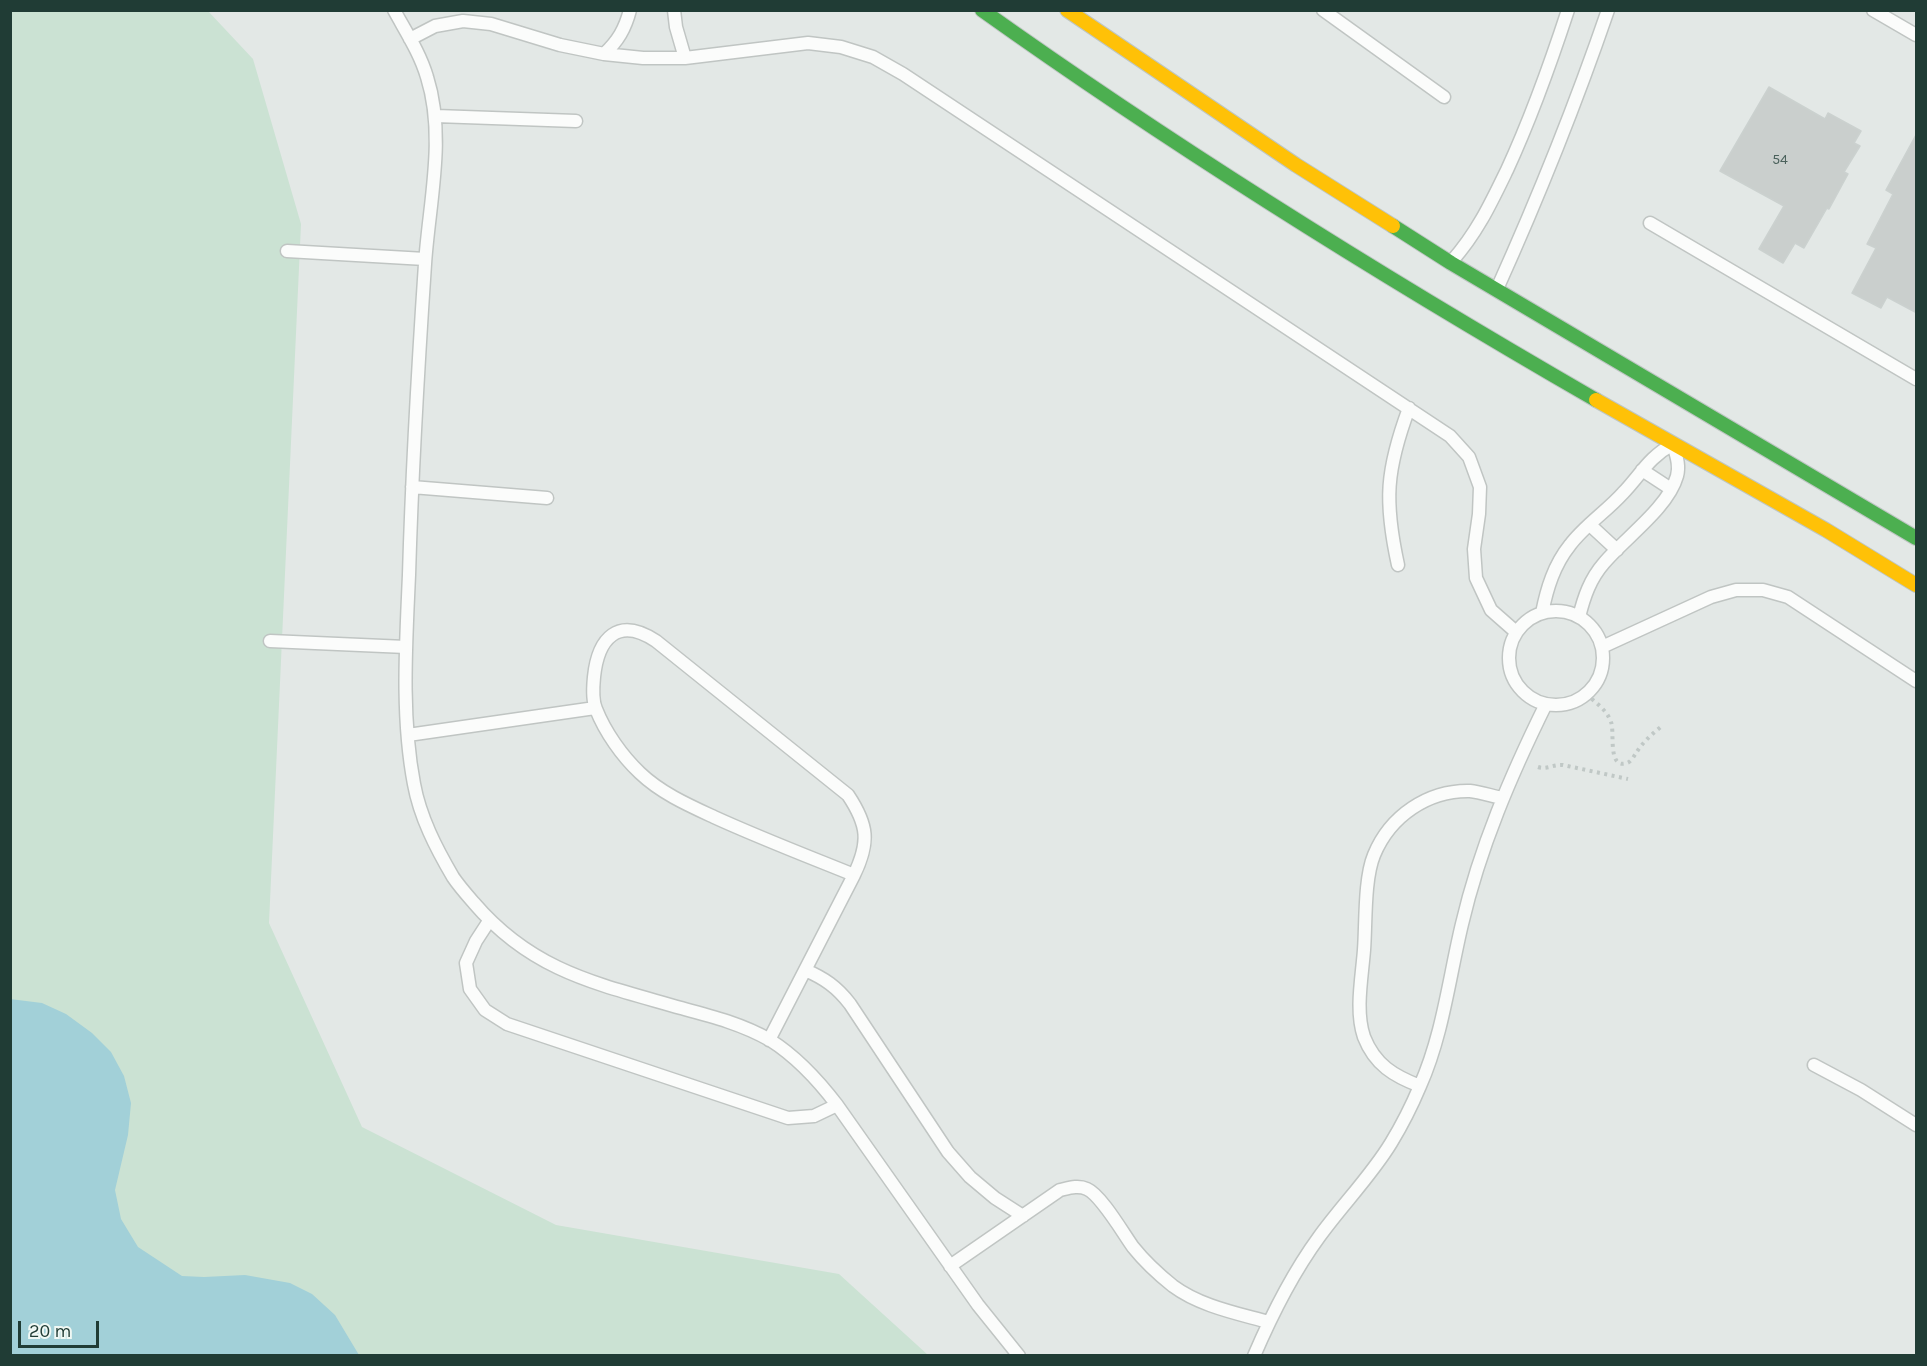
<!DOCTYPE html>
<html>
<head>
<meta charset="utf-8">
<style>
	body { margin:0 }
	#map { position:relative; width:1927px; height:1366px; overflow:hidden; background:#e3e8e6; font-family:Karla,sans-serif }
	canvas { display:block }
	.frame { position:absolute; inset:0; border:12px solid #203c35; pointer-events:none }
	.scale { position:absolute; left:18px; top:1321px; width:81px; height:27px; box-sizing:border-box; border:3px solid #203c35; border-top:0; padding-left:8px; font-size:18px; line-height:21px; white-space:nowrap; color:#203c35; -webkit-text-stroke:4px #f0f8f4; paint-order:stroke }
</style>
</head>
<body>
<div id="map">
<canvas width="1927" height="1366"></canvas>
<div class="frame"></div>
<div class="scale">20 m</div>
</div>
<script>
const context = document.querySelector('canvas').getContext('2d');
context.lineJoin = 'round';
function fill(path, color) { context.fillStyle = color; context.fill(path, 'evenodd'); }
function strokePath(path, color, width, dash) { context.strokeStyle = color; context.lineWidth = width; context.lineCap = dash ? 'butt' : 'round'; context.setLineDash(dash || []); context.stroke(path); }
function write(font, color, halo, rows, align = 'center') {
  context.font = font + ' Karla,sans-serif'; context.lineWidth = 6; context.setLineDash([]); context.textBaseline = 'middle'; context.strokeStyle = halo; context.fillStyle = color; for (const [text, x, y, turn = 0] of rows) {
    context.save(); context.translate(x, y); context.rotate((+turn || 0) * Math.PI / 180); context.textAlign = isNaN(turn) ? turn : align; if (halo) context.strokeText(text, 0, 0); context.fillText(text, 0, 0); context.restore();
  }
}
fill(new Path2D(`
	M 10,11 L 208,11 L 253,59 L 301,224 L 269,923 L 362,1127 L 556,1225 L 839,1274 L 928,1355 L 11,1355 Z`), '#cbe2d3');
fill(new Path2D(`
	M 10,999 L 42,1003 L 66,1014 L 92,1033 L 111,1052 L 124,1076 L 131,1103 L 128,1135 L 115,1190 L 121,1219 L 138,1247 L 182,1276 L 204,1277 L 245,1275 L 290,1283 L 312,1294 L 335,1315 L 359,1355 L 11,1355 Z`), '#a2d0d8');
const building = new Path2D(`
	M 1769,87 L 1825,119 L 1828,113 L 1861,131 L 1854,143 L 1860,146 L 1844,172 L 1848,174 L 1829,209 L 1827,208 L 1804,248 L 1795,243 L 1783,263 L 1759,249 L 1784,206 L 1720,171 Z
	M 1917,133 L 1917,313 L 1887,297 L 1881,308 L 1852,293 L 1876,248 L 1867,244 L 1893,194 L 1886,190 Z`);
fill(building, '#cacfcd');
strokePath(building, '#cbd1cf', 1.5);
const lane = new Path2D(`
	M 394,10 C 406,32 420,53 427,77 C 446,137 429,203 425,264 C 418,368 412,471 409,575 C 406,644 401,716 414,784 C 420,817 436,848 453,877 C 459,886 467,895 474,903 C 533,972 598,984 681,1008 C 711,1016 742,1024 770,1040 C 797,1057 818,1080 837,1105 L 978,1305 L 1019,1356
	M 674,10 L 676,27 L 685,58
	M 1323,10 L 1444,97
	M 1873,10 L 1916,35
	M 410,39 L 435,26 L 463,21 L 491,24 L 560,45 L 604,54 L 643,58 L 685,58 L 808,43 L 841,47 L 873,57 L 903,74 L 1450,436 L 1469,457 L 1480,487 L 1479,514 L 1474,549 L 1476,578 L 1491,610 L 1516,632
	M 604,54 C 618,41 625,29 630,10
	M 436,116 L 576,121
	M 1650,223 L 1916,379
	M 287,251 L 425,259
	M 1452,261 C 1477,233 1491,203 1507,170 C 1531,118 1550,65 1568,10
	M 1497,289 C 1538,198 1575,106 1608,10
	M 1642,470 L 1671,489
	M 412,487 L 547,498
	M 1590,525 L 1617,550
	M 1398,565 C 1384,501 1386,470 1409,408
	M1509 658a47 47 0 1 1 94 0a47 47 0 1 1-94 0Z
	M 1542,613 C 1547,588 1554,565 1570,545 C 1585,525 1607,511 1623,493 C 1642,473 1648,458 1673,444 C 1676,455 1680,465 1677,476 C 1668,508 1625,538 1604,563 C 1590,579 1584,597 1579,617
	M 270,641 L 406,647
	M 1602,647 L 1711,597 L 1736,590 L 1763,590 L 1788,597 L 1916,681
	M 408,735 L 595,708
	M 489,921 L 476,941 L 466,963 L 470,989 L 485,1010 L 507,1024 L 788,1118 L 814,1116 L 837,1105
	M 805,970 C 824,978 837,987 850,1004 L 948,1152 L 970,1177 L 995,1198 L 1023,1216
	M 769,1040 L 854,875 C 870,842 868,825 848,795 L 656,641 C 618,616 598,638 594,677 C 593,687 592,700 596,709 C 605,732 622,756 640,773 C 661,793 688,805 714,817 C 760,838 807,856 854,875
	M 1814,1065 L 1861,1090 L 1916,1125
	M 1420,1086 C 1394,1076 1375,1065 1364,1037 C 1355,1011 1362,977 1364,950 C 1366,924 1364,879 1374,855 C 1390,816 1428,790 1470,791 C 1480,792 1492,796 1502,798
	M 950,1266 L 1060,1190 C 1069,1188 1078,1185 1087,1189 C 1101,1195 1123,1233 1133,1247 C 1145,1262 1158,1274 1173,1286 C 1200,1306 1236,1313 1268,1322
	M 1254,1356 C 1272,1314 1292,1274 1319,1237 C 1342,1205 1371,1176 1391,1143 C 1402,1125 1412,1105 1420,1086 C 1443,1034 1449,978 1462,924 C 1480,847 1511,775 1546,704`);
const fast = new Path2D(`
	M 982,10 C 1180,151 1386,279 1596,400
	M 1393,226 L 1451,263 L 1916,538`);
const slow = new Path2D(`
	M 1067,10 L 1296,165 L 1393,226
	M 1596,400 L 1826,530 L 1916,585`);
strokePath(lane, '#c0c5c3', 15);
strokePath(fast, '#bec6c3', 16);
strokePath(slow, '#bec6c3', 16);
strokePath(new Path2D(`
	M 1586,694 C 1595,702 1607,710 1611,722 C 1615,731 1607,770 1627,763 C 1631,762 1634,756 1636,753 C 1643,742 1652,734 1662,726
	M 1538,767 C 1547,770 1554,764 1563,765 L 1628,779`), '#c0c8c6', 4, [3, 4.5]);
strokePath(lane, '#fbfcfb', 12);
strokePath(fast, '#4caf50', 14);
strokePath(slow, '#ffc107', 14);
write('14px', '#4b625c', null, [
	["54",1780,160]
]);
</script>
</body>
</html>
